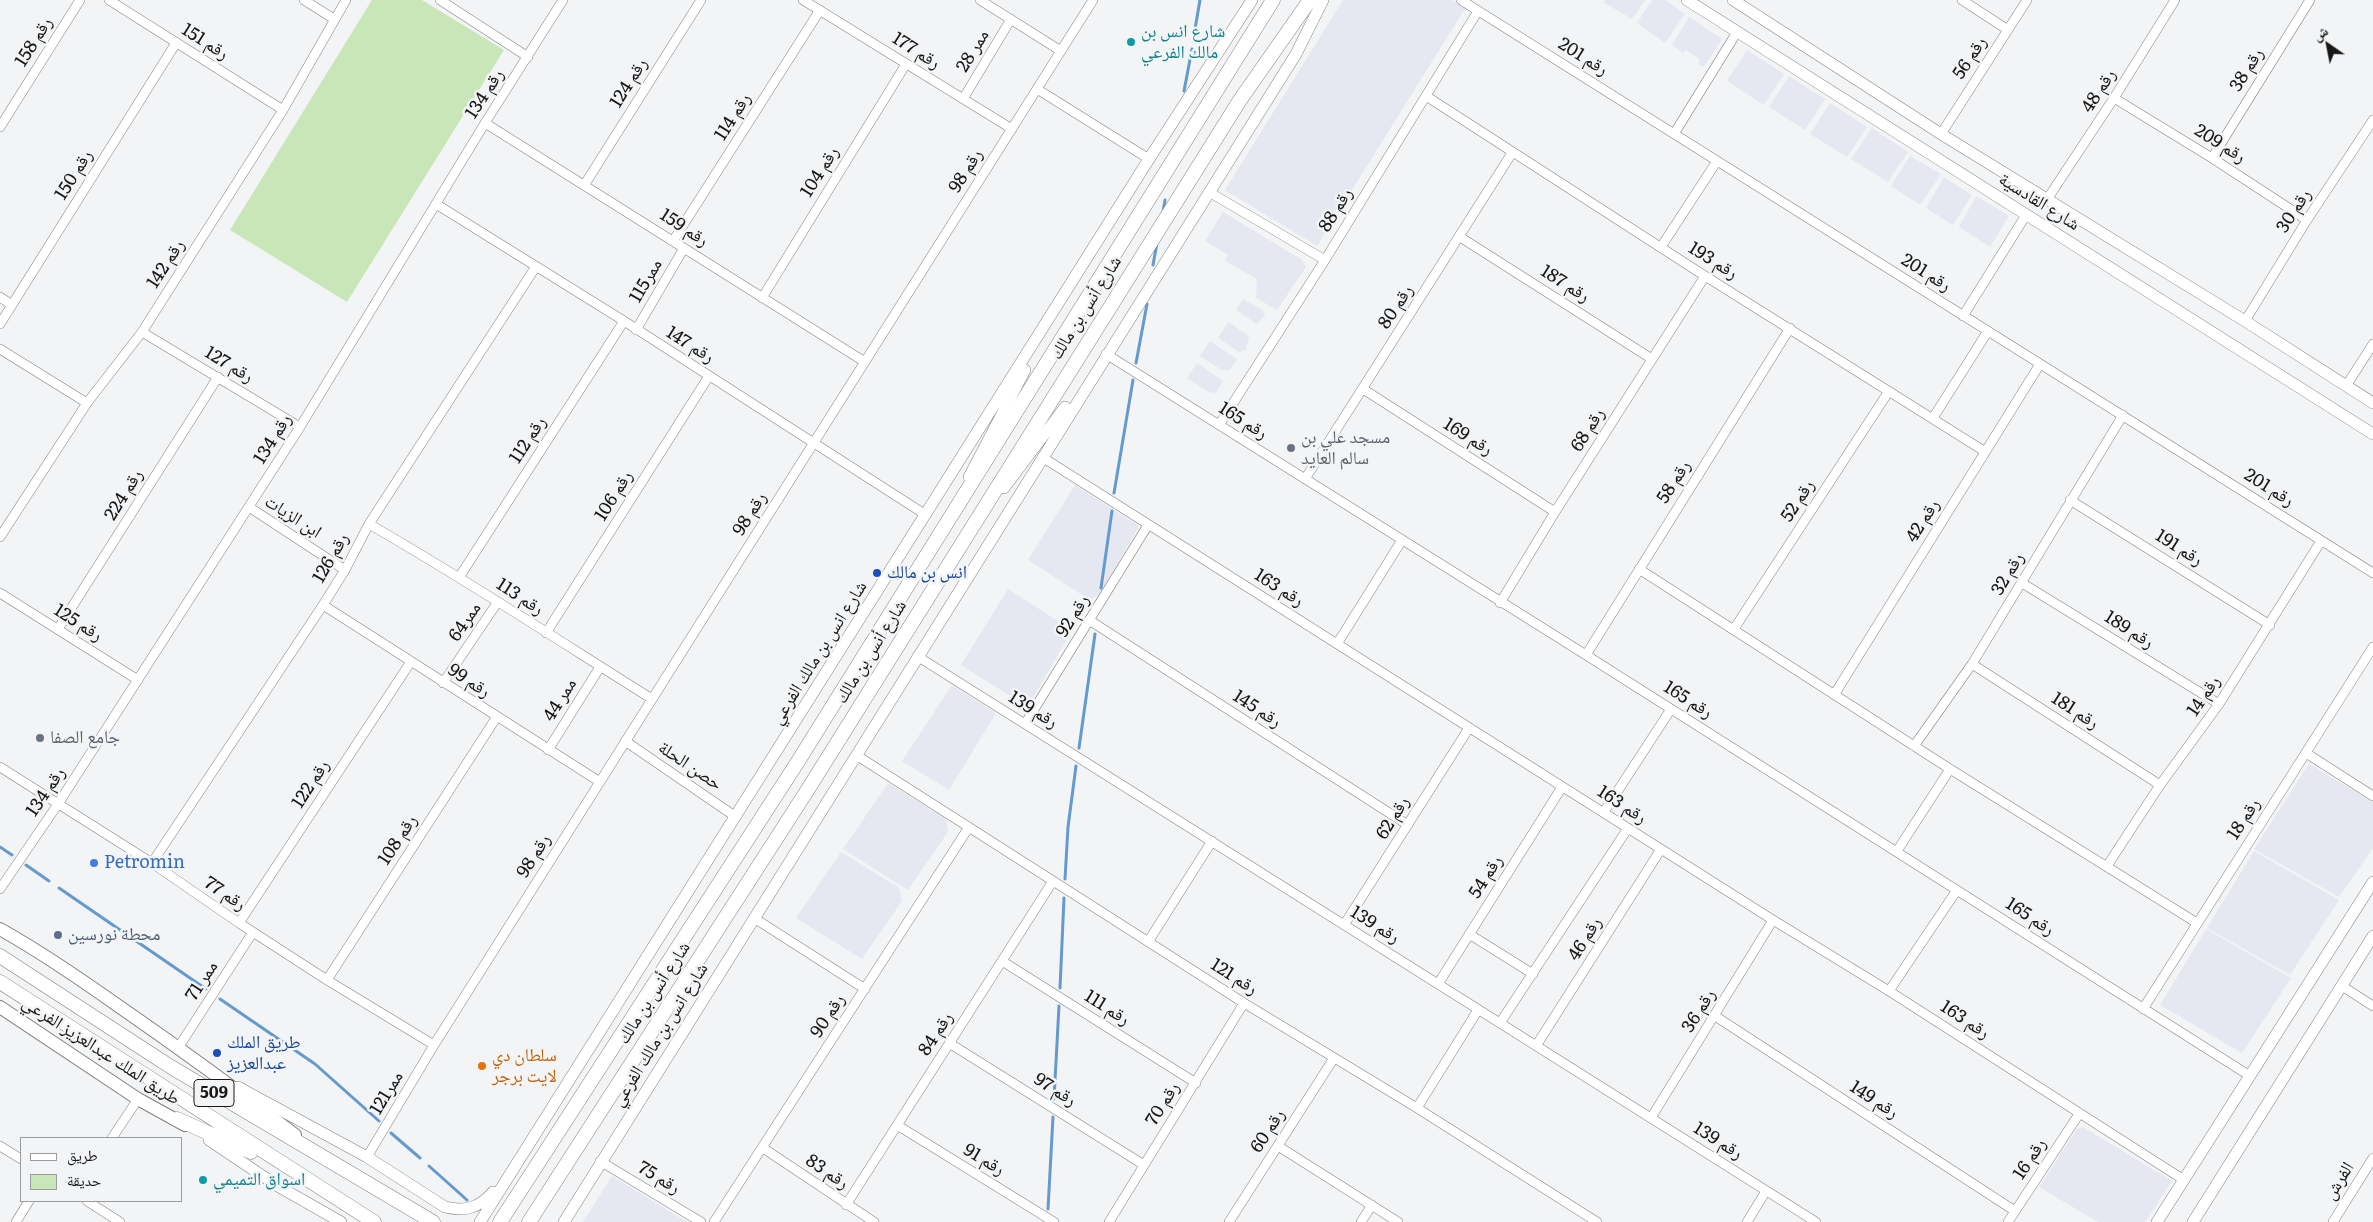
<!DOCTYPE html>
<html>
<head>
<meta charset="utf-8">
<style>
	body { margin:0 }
	#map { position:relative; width:2373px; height:1222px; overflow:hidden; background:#f3f4f5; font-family:Literata,"Noto Naskh Arabic",serif }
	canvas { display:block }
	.legend { position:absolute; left:20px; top:1137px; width:162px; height:65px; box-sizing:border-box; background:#f3f4f5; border:1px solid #9b9c9d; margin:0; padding:6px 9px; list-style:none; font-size:15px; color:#171718 }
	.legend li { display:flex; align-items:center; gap:10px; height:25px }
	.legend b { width:25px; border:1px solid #9b9c9d }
	.north { position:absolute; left:2303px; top:20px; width:50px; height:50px; -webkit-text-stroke:4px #f3f4f5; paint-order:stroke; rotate:327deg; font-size:14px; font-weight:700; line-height:20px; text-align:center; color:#171718 }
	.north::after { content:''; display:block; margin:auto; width:18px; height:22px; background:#171718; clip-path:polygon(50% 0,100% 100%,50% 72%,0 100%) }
</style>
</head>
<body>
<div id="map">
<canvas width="2373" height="1222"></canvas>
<ul class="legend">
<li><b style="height:6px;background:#fff"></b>طريق</li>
<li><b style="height:14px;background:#c9e6b9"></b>حديقة</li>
</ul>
<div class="north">ش</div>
</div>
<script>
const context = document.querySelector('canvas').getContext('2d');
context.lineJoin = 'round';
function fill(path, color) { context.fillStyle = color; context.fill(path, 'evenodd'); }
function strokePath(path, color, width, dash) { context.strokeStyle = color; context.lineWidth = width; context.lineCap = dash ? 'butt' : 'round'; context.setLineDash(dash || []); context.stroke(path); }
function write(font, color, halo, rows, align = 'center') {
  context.font = font + ' Literata,"Noto Naskh Arabic",serif'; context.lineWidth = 5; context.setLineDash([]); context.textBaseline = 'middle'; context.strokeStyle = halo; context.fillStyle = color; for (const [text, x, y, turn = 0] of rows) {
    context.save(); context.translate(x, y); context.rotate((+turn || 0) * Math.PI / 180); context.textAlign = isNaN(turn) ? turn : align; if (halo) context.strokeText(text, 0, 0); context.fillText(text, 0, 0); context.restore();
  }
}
fill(new Path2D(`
	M 1343,0 L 1452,0 L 1466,7 L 1317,246 L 1225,190 Z
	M 1605,0 L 1645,0 L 1632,19 L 1603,2 Z
	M 1652,0 L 1665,0 L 1685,14 L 1665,43 L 1637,23 Z
	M 1689,17 L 1722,39 L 1704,67 L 1698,64 L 1700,59 L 1686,50 L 1683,53 L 1672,45 Z
	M 1747,50 L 1784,74 L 1764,105 L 1727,81 Z
	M 1789,76 L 1825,99 L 1805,130 L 1769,107 Z
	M 1830,103 L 1867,127 L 1847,157 L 1810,134 Z
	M 1872,128 L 1908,152 L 1888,182 L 1851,159 Z
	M 1910,156 L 1941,174 L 1920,205 L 1891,186 Z
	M 1944,177 L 1972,195 L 1953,225 L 1926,208 Z
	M 1976,196 L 2009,216 L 1990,247 L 1959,227 Z
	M 1223,212 L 1302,260 L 1306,267 L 1277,310 L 1256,298 L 1257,279 L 1225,261 L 1228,255 L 1205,241 Z
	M 1243,299 L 1263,310 L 1265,315 L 1257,324 L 1236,310 Z
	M 1228,322 L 1249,336 L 1246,350 L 1239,352 L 1218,338 Z
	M 1210,341 L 1237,359 L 1230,370 L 1222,370 L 1200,356 Z
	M 1197,363 L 1223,381 L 1216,393 L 1209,392 L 1187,378 Z
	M 1075,485 L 1139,526 L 1100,594 L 1090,600 L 1028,560 Z
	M 1008,589 L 1072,630 L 1033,698 L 1023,704 L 961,665 Z
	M 952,685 L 996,713 L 949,790 L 902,761 Z
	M 2309,764 L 2373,802 L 2373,848 L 2339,897 L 2254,849 Z
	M 888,783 L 946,819 L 948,832 L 908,890 L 843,849 Z
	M 2254,851 L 2339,900 L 2290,975 L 2207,928 Z
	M 841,852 L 899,888 L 902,901 L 862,959 L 796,918 Z
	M 2206,929 L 2291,978 L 2242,1053 L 2160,1005 Z
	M 2083,1127 L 2172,1181 L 2145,1222 L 2098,1222 L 2039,1187 L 2077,1129 Z
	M 612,1176 L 687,1222 L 583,1222 Z`), '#e5e8f0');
fill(new Path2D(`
	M 372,0 L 422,0 L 504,50 L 347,302 L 230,230 Z`), '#c9e6b9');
strokePath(new Path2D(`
	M 1195,29 L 1200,0
	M 1184,91 L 1192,49
	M 1163,212 L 1165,200
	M 1153,265 L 1157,243
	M 1136,363 L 1147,304
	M 1114,493 L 1133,380
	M 1101,588 L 1112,511
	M 1079,748 L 1095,634
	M 0,847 L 12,855
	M 26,865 L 49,881
	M 1065,879 L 1068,827 L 1076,766
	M 59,888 L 206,989
	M 1060,988 L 1064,898
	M 220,999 L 315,1064 L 379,1121
	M 1054,1099 L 1059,1006
	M 391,1133 L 420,1158
	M 429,1166 L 467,1200
	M 1048,1209 L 1053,1117`), '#649acd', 3);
const minor = new Path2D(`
	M 109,0 L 283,110
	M 304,0 L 334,19
	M 440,0 L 528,57
	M 803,0 L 1012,129
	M 980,0 L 1061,51
	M 1461,0 L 2373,573
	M 1962,0 L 2008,30
	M 1037,89 L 1149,159
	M 1426,96 L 1705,276 L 1984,451
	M 2114,98 L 2212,158 L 2307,220
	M 963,99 L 1011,19
	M 485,123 L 865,362
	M 0,127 L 80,0
	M 1674,134 L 1737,32
	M 1941,134 L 2027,0
	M 2212,158 L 2310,0
	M 585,184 L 701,0
	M 1209,192 L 1325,260
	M 2048,198 L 2114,98 L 2175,0
	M 436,204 L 624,321 L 926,515
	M 1460,237 L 1652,359
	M 673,241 L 820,10
	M 1661,247 L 1717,161
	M 0,297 L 12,305
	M 762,298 L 906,64
	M 1963,316 L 2026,215
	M 2245,321 L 2307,220 L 2373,120
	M 0,324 L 176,43
	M 636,330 L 684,248
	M 142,332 L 300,427
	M 0,349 L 87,403
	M 1106,354 L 1586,655 L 2250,1076
	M 2346,386 L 2373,344
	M 1363,389 L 1555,512
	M 1933,418 L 1988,331
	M 1219,425 L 1325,260 L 1478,11
	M 1042,457 L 1773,920 L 1889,991 L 2184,1180
	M 1305,479 L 1512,153
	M 2070,500 L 2270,625
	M 249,507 L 345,570
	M 369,524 C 465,579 558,640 652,699
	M 0,537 L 87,403 L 142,332 L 283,110 L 346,0
	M 1639,569 L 1950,769 L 2197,923
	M 460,576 L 624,321
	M 2022,583 L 2219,704
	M 0,593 L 138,680
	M 1500,603 L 1555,512 L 1705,276
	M 323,605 L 600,782
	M 1089,620 L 1408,825
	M 58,629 L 218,377
	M 1734,629 L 1889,391
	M 546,633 L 709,376
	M 1337,644 L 1402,540
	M 1586,655 L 1790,328
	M 917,656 L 1816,1222
	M 1972,664 L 2160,785
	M 443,683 L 497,603
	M 1834,695 L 2040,364
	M 1025,724 L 1148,525
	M 625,741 L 736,817
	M 1914,746 L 1972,664 L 2123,415
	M 548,750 L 600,667
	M 2306,753 L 2373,796
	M 856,755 L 1244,1003 L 1417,1108 L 1597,1222
	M 0,767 L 152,863 L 239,923 L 327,980 L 434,1045
	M 1604,812 L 1671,709
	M 1897,851 L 1950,769
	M 152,863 L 323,605 L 345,570 L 369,524 L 535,268
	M 2107,866 L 2160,785 L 2219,704 L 2321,541
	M 0,889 L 58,804 L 300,427 L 485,123 L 563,0
	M 754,918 L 865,989
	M 239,923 L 410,663
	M 1344,925 L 1469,728
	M 1469,934 L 1533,974
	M 1148,942 L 1212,841
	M 1002,961 L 1196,1083
	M 327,980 L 496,718
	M 1438,984 L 1562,787
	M 2342,986 L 2373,1006
	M 1889,991 L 1957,890
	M 2143,1009 L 2373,647
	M 1715,1016 L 2015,1211
	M 1500,1023 L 1628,828
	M 949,1043 L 1144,1165
	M 1536,1046 L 1661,849
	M 178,1048 L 253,932
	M 1417,1108 L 1478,1010
	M 1651,1118 L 1773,920
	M 897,1125 L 1054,1222
	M 112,1138 L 138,1099
	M 0,1146 L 21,1159
	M 1278,1146 L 1398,1222
	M 763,1148 L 874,1222
	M 367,1157 L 434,1045 L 1093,0
	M 600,1161 L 701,1222
	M 87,1201 L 120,1222
	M 846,1205 L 1053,881
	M 16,1222 L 29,1201
	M 714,1222 L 969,827
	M 1109,1222 L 1244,1003
	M 1229,1222 L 1334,1058
	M 1361,1222 L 1372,1205
	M 1747,1222 L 1766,1191
	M 2008,1222 L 2079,1114
	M 2333,1222 L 2373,1158`);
const tertiary = new Path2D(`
	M 1687,0 L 2373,434
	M 1733,0 L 1941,134 L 2245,321 L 2373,403
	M 969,477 L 1025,370
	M 1004,488 L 1065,407
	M 238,1087 L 367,1157 L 445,1207 C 465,1212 479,1208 493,1192
	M 209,1140 L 276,1185 L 341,1222
	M 480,1222 L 1149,159 L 1252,0
	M 564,1222 L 1296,54 L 1323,0
	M 2157,1222 L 2373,882
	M 2193,1222 L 2373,936`);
const secondary = new Path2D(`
	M 0,929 C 41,952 79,978 117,1005 C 178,1047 237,1090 295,1135
	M 0,1007 L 138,1099 L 185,1125`);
const primary = new Path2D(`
	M 0,956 L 171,1067 L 433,1222
	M 0,982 L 374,1222
	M 177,1119 L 251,1152
	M 500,1222 L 797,763 L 1273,0
	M 529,1222 L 805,794 L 1240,100 L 1310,0`);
strokePath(minor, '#808081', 10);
strokePath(tertiary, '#808081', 12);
strokePath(secondary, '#808081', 14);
strokePath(primary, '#808081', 15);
strokePath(minor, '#fff', 9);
strokePath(tertiary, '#fff', 11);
strokePath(secondary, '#fff', 12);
strokePath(primary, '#fff', 14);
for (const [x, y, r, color] of [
	[1131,42,5,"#0f9aa8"],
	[1291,448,5,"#6b7280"],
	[877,573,5,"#1a4fb4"],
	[40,738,5,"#6b7280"],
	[94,863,5,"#3f7fe0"],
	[58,935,5,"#5c6f8a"],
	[217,1053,5,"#1a4fb4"],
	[482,1066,5,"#e8710a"],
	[203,1180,5,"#0f9aa8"]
]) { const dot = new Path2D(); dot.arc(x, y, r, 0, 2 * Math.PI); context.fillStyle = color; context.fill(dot); strokePath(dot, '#f3f4f5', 2); }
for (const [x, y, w] of [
	[214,1093,40]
]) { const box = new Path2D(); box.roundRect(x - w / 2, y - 13.5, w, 27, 4); context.fillStyle = '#f3f4f5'; context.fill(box); strokePath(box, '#171718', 1); }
write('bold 16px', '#171718', null, [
	["509",214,1093]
]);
write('18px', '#0d838f', '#f3f4f5', [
	["شارع انس بن",1141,32],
	["مالك الفرعي",1141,53],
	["اسواق التميمي",213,1180]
], 'left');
write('18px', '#171718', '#f3f4f5', [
	["رقم 158",34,42,-58],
	["رقم 151",205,42,32],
	["رقم 177",916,51,32],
	["ممر 28",973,51,-59],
	["رقم 201",1583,57,32],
	["رقم 56",1970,58,-57],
	["رقم 38",2247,70,-58],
	["رقم 124",629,83,-58],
	["رقم 48",2099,91,-57],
	["رقم 134",485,94,-57],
	["رقم 114",733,117,-58],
	["رقم 209",2220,144,32],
	["رقم 98",966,171,-58],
	["رقم 104",820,172,-58],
	["رقم 150",74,175,-58],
	["شارع القادسية",2039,202,32],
	["رقم 88",1336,210,-58],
	["رقم 30",2294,211,-57],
	["رقم 159",684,228,33],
	["رقم 193",1713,261,32],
	["رقم 142",166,264,-57],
	["رقم 201",1926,273,32],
	["ممر115",646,281,-60],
	["رقم 187",1565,284,32],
	["رقم 80",1396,307,-57],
	["شارع أنس بن مالك",1086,308,-58],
	["رقم 147",690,345,32],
	["رقم 127",229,365,31],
	["رقم 165",1243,421,32],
	["رقم 68",1588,430,-58],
	["رقم 169",1468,437,32],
	["رقم 134",273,439,-58],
	["رقم 112",528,440,-57],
	["رقم 58",1674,482,-58],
	["رقم 201",2269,488,32],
	["رقم 224",124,495,-58],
	["رقم 106",614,496,-58],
	["رقم 52",1798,501,-57],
	["رقم 98",750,514,-58],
	["ابن الزيات",293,517,33],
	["رقم 42",1923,521,-58],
	["رقم 191",2179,548,32],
	["رقم 126",331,558,-60],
	["رقم 32",2008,574,-59],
	["رقم 163",1279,588,32],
	["رقم 113",520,597,33],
	["رقم 92",1073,616,-58],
	["ممر64",465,622,-56],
	["رقم 125",78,623,32],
	["رقم 189",2129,630,32],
	["شارع أنس بن مالك",871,652,-58],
	["شارع انس بن مالك الفرعي",819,653,-58],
	["رقم 99",469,681,33],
	["رقم 14",2204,696,-56],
	["ممر 44",560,700,-58],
	["رقم 165",1688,700,32],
	["رقم 145",1257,709,33],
	["رقم 139",1033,710,32],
	["رقم 181",2075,711,33],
	["حصن الحلة",690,766,34],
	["رقم 122",311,784,-57],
	["رقم 134",46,792,-56],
	["رقم 163",1622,805,33],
	["رقم 62",1393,818,-58],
	["رقم 18",2244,819,-57],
	["رقم 108",398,840,-57],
	["رقم 98",534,856,-58],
	["رقم 54",1486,877,-58],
	["رقم 77",225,894,34],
	["رقم 165",2030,917,33],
	["رقم 139",1375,925,32],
	["رقم 46",1585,939,-58],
	["رقم 121",1234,977,32],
	["ممر 71",202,981,-57],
	["شارع أنس بن مالك",654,993,-57],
	["رقم 111",1107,1008,32],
	["رقم 36",1699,1011,-58],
	["رقم 90",828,1016,-57],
	["رقم 163",1965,1020,33],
	["رقم 84",936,1034,-57],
	["شارع انس بن مالك الفرعي",660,1035,-58],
	["طريق الملك عبدالعزيز الفرعي",101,1051,33],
	["رقم 97",1055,1090,32],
	["ممر121",387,1093,-59],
	["رقم 149",1874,1100,33],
	["رقم 70",1163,1104,-58],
	["رقم 60",1268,1131,-57],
	["رقم 139",1718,1141,32],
	["رقم 16",2030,1159,-57],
	["رقم 91",984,1160,31],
	["رقم 83",827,1172,34],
	["رقم 75",659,1178,31],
	["الفرش",2339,1181,-58]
]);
write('18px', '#5b616d', '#f3f4f5', [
	["مسجد علي بن",1301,438],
	["سالم العايد",1301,459],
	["جامع الصفا",50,738]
], 'left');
write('18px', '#164399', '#f3f4f5', [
	["انس بن مالك",887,573],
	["طريق الملك",227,1043],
	["عبدالعزيز",227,1064]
], 'left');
write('18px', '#366cbe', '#f3f4f5', [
	["Petromin",104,863]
], 'left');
write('18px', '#4e5e75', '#f3f4f5', [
	["محطة نورسين",68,935]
], 'left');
write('18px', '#c56008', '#f3f4f5', [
	["سلطان دي",492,1056],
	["لايت برجر",492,1077]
], 'left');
</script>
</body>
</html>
